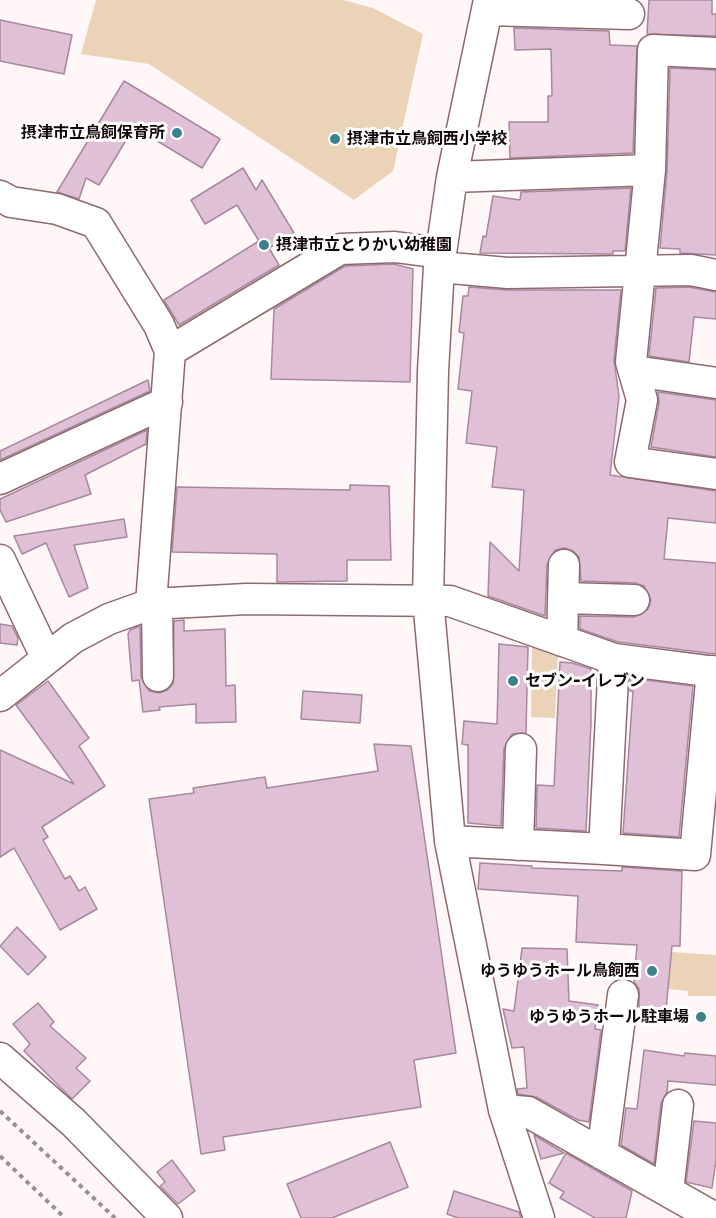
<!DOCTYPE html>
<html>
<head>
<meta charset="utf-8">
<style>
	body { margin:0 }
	canvas { display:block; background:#fef6f7 }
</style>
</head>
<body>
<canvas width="716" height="1218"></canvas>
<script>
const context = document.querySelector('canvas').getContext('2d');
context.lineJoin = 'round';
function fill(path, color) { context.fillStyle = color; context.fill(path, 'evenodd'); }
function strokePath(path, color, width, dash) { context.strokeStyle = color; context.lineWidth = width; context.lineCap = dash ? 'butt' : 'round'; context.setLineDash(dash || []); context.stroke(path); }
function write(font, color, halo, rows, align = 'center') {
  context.font = font + ' Rubik,"Noto Sans JP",sans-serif'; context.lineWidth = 6; context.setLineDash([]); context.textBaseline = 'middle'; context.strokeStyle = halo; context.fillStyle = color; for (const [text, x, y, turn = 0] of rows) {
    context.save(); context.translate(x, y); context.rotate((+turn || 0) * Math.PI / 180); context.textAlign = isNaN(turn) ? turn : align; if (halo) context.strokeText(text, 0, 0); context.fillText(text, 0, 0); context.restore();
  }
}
fill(new Path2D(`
	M 96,0 L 343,0 L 373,8 L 423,34 L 393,171 L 354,200 L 149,64 L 81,54 Z
	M 532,646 L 558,654 L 555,718 L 531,717 Z
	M 671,952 L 716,955 L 716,996 L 688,996 L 688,991 L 668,989 Z`), '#ebd3b7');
const building = new Path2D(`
	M 649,0 L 712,0 L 712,14 L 716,14 L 716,36 L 647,34 Z
	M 0,20 L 72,35 L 64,74 L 0,61 Z
	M 514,28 L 609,31 L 610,45 L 637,46 L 633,153 L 510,158 L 509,122 L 548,122 L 548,96 L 552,96 L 551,49 L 515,50 Z
	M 670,68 L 716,70 L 716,255 L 680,253 L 680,249 L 660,248 L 667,171 Z
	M 124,81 L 220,139 L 202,168 L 134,127 L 99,185 L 86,178 L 79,199 L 57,192 Z
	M 243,168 L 256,190 L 262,180 L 294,233 L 269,248 L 279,265 L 179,325 L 164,300 L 259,241 L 237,205 L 205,224 L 191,200 Z
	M 631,188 L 625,251 L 613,251 L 613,254 L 480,253 L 483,236 L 486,237 L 493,196 L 520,200 L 521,192 Z
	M 394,264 L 413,269 L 410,382 L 271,379 L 274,309 L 345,266 Z
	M 469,287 L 508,290 L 621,290 L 614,360 L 619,396 L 610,475 L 716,491 L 716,523 L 668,518 L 664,559 L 716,563 L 716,654 L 618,642 L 580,629 L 580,616 L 634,617 L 648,609 L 651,600 L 644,586 L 635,583 L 581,581 L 579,557 L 573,551 L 565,548 L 555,550 L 547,564 L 545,616 L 488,596 L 490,542 L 519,571 L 524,490 L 492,487 L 497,447 L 466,443 L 472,391 L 458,389 L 464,333 L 459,332 L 463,296 L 468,296 Z
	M 689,287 L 716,292 L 716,319 L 694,317 L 689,362 L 649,356 L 656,288 Z
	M 148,380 L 150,391 L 0,460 L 0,451 Z
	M 658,392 L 716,400 L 716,457 L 651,447 L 659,403 Z
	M 147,430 L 146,444 L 85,475 L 91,494 L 6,522 L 0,510 L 0,499 Z
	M 350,485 L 389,486 L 391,560 L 347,560 L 347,581 L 277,582 L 277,554 L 172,552 L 177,487 L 350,490 Z
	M 124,519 L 127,537 L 74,545 L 88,588 L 69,597 L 46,543 L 22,554 L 14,536 Z
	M 184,620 L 184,631 L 225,629 L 226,686 L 235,685 L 236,722 L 196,723 L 196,704 L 159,707 L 160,710 L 143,712 L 139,680 L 132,681 L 128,634 L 130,630 L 140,626 L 141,677 L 149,691 L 159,693 L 167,690 L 173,684 L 174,621 Z
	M 0,624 L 12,626 L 18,638 L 17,645 L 0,643 Z
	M 499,644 L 528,647 L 526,733 L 512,734 L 504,748 L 501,826 L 468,823 L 468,745 L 462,744 L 464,721 L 497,724 Z
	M 560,662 L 572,663 L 591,669 L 591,723 L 586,831 L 536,828 L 537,785 L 554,786 Z
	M 630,678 L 693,686 L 679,837 L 623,833 L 633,691 L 630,691 Z
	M 48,681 L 89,738 L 79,746 L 105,786 L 42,827 L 48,837 L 43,840 L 65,879 L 70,876 L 79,891 L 85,887 L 97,909 L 60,930 L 14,848 L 0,857 L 0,750 L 74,784 L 16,705 Z
	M 303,691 L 362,695 L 360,723 L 301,719 Z
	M 374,744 L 411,746 L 456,1053 L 414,1060 L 421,1107 L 223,1137 L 225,1150 L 201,1154 L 149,799 L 194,793 L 193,788 L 265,777 L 267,788 L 378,771 Z
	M 480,863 L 532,866 L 532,868 L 622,871 L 622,867 L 682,871 L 680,946 L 672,946 L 666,1010 L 639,1007 L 639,989 L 634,982 L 637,945 L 576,942 L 578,896 L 478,889 Z
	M 17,927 L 46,957 L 28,975 L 0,946 Z
	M 522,948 L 567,949 L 569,1001 L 598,1005 L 595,1029 L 601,1030 L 589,1122 L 578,1120 L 536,1097 L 518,1094 L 517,1089 L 527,1088 L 524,1047 L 512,1048 L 503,1009 L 514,1011 Z
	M 38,1003 L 54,1022 L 50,1026 L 86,1058 L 76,1068 L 90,1081 L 72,1099 L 24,1051 L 30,1044 L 13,1024 Z
	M 644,1050 L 684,1056 L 685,1053 L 716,1056 L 716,1085 L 668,1081 L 667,1092 L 661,1103 L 654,1164 L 621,1145 L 626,1108 L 637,1109 Z
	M 694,1121 L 716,1123 L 716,1160 L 712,1188 L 686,1182 Z
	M 534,1135 L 564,1153 L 541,1159 Z
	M 390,1142 L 408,1187 L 332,1218 L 301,1218 L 287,1184 Z
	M 566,1153 L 632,1191 L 626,1218 L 595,1218 L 560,1198 L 564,1192 L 549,1183 Z
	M 172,1160 L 195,1191 L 178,1204 L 160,1186 L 165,1182 L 157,1172 Z
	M 454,1191 L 519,1212 L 521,1218 L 458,1218 L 447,1214 Z`);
fill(building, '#e0c0d6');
strokePath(building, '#a7889d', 1.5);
const minor = new Path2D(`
	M 489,0 L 452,177 L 439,267 L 433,371 L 428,599 L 450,841 L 504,1110 L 539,1218
	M 487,10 L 629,14
	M 716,53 L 653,50 L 650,170 L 631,362 L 642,400 L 630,462 L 716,474
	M 452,177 L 650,170
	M 0,196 L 11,202 L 57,209 L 96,223 L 159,325 L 170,351 L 340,249 L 395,247 L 441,253
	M 439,267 L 508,273 L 691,270 L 716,275
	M 634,371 L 716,383
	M 0,479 L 167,402
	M 0,560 L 46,657
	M 563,598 L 634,600
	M 151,604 L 170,351
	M 157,604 L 158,676
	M 562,641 L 564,565
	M 614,659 L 604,849 L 695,855 L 712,671
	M 0,696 L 73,638 L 109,619 L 151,604 L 247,599 L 450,601 L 614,659 L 716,672
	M 450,841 L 604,849
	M 518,845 L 521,749
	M 0,1058 L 74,1123 L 167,1218
	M 504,1110 L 528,1112 L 715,1218
	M 602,1154 L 623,995
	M 668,1191 L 678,1105`);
strokePath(minor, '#8e696e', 33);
strokePath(new Path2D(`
	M 0,1111 L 115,1218
	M 0,1156 L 65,1218`), '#9a8f91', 4, [4.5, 4.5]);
strokePath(minor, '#fff', 30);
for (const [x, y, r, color] of [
	[177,133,6,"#3c818e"],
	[335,139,6,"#3c818e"],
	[264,245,6,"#3c818e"],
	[513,681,6,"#3c818e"],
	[652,971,6,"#3c818e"],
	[701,1017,6,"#3c818e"]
]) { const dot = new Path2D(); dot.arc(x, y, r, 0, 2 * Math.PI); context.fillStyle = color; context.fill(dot); strokePath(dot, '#fff', 2); }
write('bold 16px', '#140709', '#fff', [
	["摂津市立鳥飼保育所",165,133],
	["摂津市立鳥飼西小学校",347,139,"left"],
	["摂津市立とりかい幼稚園",276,245,"left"],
	["セブン-イレブン",525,681,"left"],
	["ゆうゆうホール鳥飼西",640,971],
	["ゆうゆうホール駐車場",689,1017]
], 'right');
</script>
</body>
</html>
